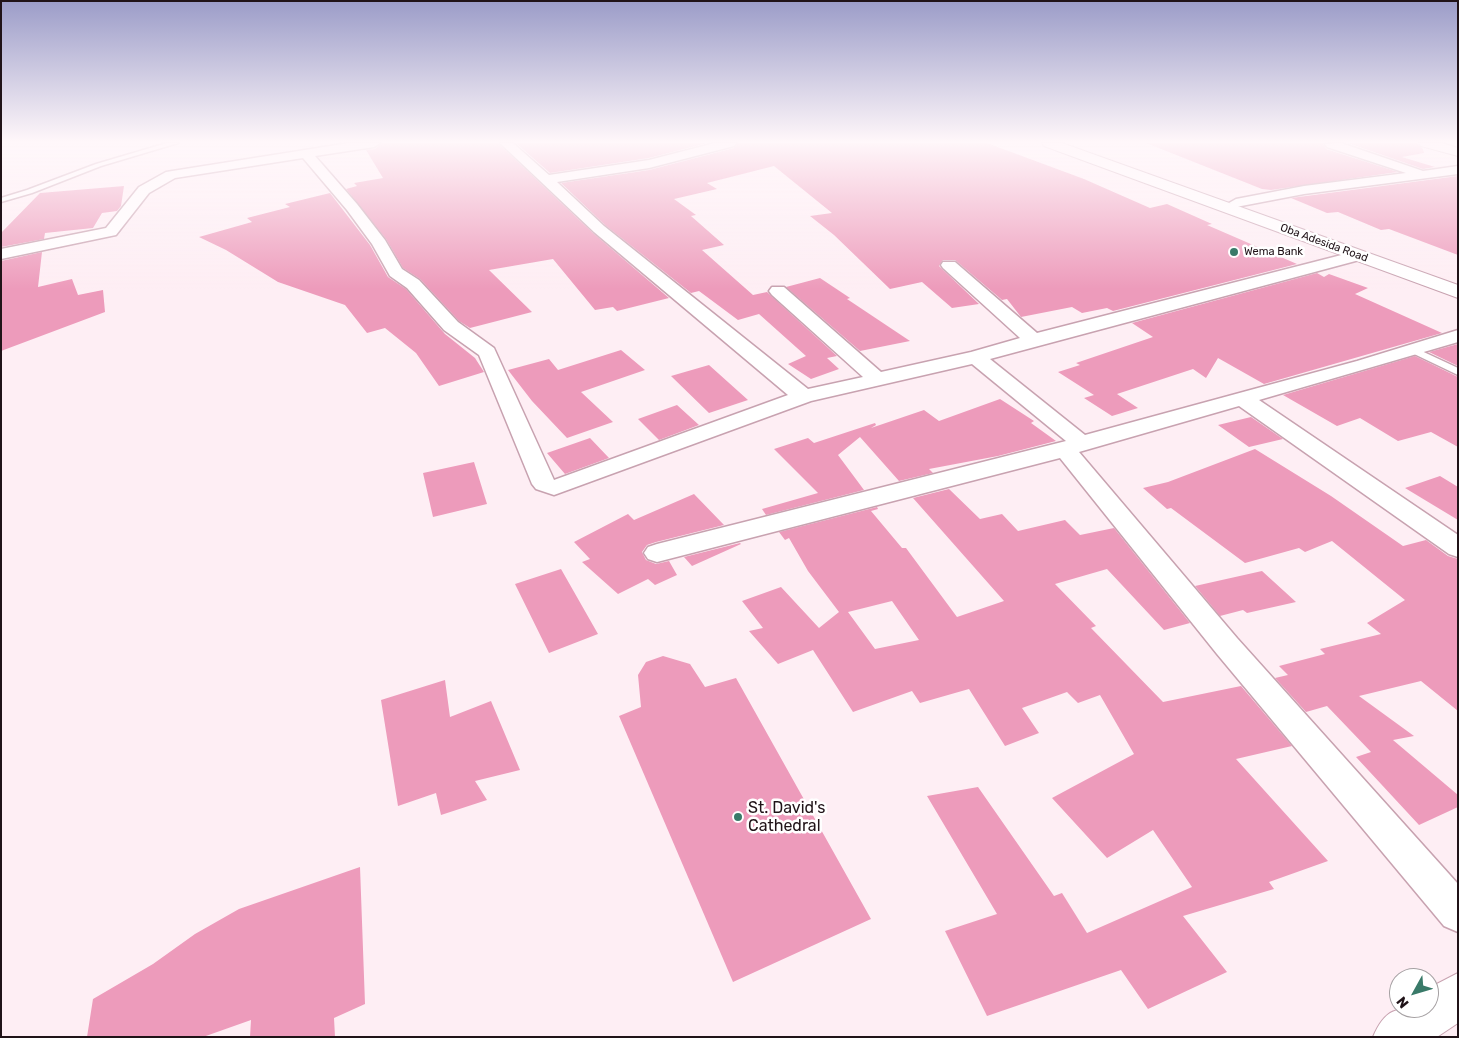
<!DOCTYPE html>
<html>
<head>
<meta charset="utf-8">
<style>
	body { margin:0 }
	#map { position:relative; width:1459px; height:1038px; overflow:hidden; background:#feeef4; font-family:Rubik,sans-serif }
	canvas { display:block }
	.frame { position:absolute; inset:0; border:2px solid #201318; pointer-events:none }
	.north { position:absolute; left:1389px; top:968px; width:50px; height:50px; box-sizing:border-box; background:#fff; border:1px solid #a6a1a3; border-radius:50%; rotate:231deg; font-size:14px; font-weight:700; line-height:20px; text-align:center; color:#201318 }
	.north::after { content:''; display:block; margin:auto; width:18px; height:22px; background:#397a69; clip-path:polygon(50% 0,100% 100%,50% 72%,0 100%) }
</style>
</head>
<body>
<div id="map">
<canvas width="1459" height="1038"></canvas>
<div class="frame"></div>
<div class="north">N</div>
</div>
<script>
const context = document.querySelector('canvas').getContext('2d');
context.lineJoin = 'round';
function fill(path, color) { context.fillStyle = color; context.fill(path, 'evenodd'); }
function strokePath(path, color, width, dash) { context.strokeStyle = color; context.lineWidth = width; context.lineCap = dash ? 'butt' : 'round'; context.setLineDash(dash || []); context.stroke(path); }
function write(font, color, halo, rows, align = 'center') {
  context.font = font + ' Rubik,sans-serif'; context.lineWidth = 5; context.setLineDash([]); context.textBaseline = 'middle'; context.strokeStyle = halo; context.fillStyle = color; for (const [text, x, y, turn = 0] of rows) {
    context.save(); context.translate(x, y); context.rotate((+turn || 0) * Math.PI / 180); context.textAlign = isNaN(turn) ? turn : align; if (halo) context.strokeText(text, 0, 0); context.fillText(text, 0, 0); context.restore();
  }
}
fill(new Path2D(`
	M 382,143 L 498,143 L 593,233 L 669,298 L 617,311 L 613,307 L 595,310 L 553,259 L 489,270 L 532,312 L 470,328 L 459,321 L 420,279 L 403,268 L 386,239 L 346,189 L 357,186 L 354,183 L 383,178 L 366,150 L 375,149 Z
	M 516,143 L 707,143 L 649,158 L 550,173 Z
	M 738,143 L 987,143 L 1084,179 L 1150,208 L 1167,204 L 1212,224 L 1207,225 L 1297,264 L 1113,311 L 1107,308 L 1082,313 L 1072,307 L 1021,317 L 1007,299 L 1002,300 L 955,260 L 943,260 L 939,266 L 979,304 L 952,308 L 922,282 L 890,289 L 834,235 L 810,216 L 832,213 L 774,166 L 707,183 L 717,189 L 674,199 L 696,215 L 691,216 L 724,245 L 702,250 L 753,295 L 767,292 L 837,356 L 827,358 L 839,369 L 811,379 L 788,364 L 806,356 L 759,314 L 738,320 L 699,291 L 691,293 L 605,225 L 561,183 L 649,170 L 734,148 Z
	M 1146,143 L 1323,143 L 1326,149 L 1398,172 L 1271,190 L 1262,189 Z
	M 1348,143 L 1417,143 L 1423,149 L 1424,153 L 1402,157 L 1435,167 L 1423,169 Z
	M 1458,176 L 1458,255 L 1389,229 L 1381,230 L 1338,212 L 1327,213 L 1291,198 Z
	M 124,186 L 121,206 L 117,211 L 102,213 L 93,228 L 45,233 L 44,239 L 1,247 L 1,233 L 40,193 Z
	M 330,193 L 370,245 L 388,277 L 406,289 L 445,334 L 475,358 L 484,372 L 439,386 L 416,353 L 385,328 L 367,333 L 345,305 L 278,282 L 226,250 L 199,237 L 252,222 L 247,218 L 290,207 L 285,204 Z
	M 42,252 L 38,287 L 72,279 L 78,295 L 103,290 L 105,312 L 1,351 L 1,261 Z
	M 1317,273 L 1324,277 L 1329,274 L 1368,288 L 1355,294 L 1442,333 L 1264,384 L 1218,358 L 1206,378 L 1193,369 L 1117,394 L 1138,408 L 1112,416 L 1084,398 L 1094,395 L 1058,372 L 1080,365 L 1076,363 L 1153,337 L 1132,323 Z
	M 820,278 L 850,298 L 847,299 L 910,341 L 860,351 L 786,287 Z
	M 1458,344 L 1458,366 L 1429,352 Z
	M 621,350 L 645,370 L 581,392 L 613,422 L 567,438 L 532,401 L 508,370 L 549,359 L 558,370 Z
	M 1415,356 L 1458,377 L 1458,447 L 1431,432 L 1398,441 L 1360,418 L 1337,426 L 1283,395 Z
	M 709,365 L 748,400 L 709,413 L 671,376 Z
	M 1000,399 L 1034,421 L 1031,423 L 1056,441 L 998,456 L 929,469 L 933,473 L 899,481 L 860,437 L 838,455 L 864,490 L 766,515 L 762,509 L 818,493 L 774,449 L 808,438 L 814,443 L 875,423 L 876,425 L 871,428 L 924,410 L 939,421 Z
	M 677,405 L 699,425 L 659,440 L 638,419 Z
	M 1251,417 L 1283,439 L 1249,447 L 1218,425 Z
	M 590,438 L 609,458 L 565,474 L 547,453 Z
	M 1255,449 L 1331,496 L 1403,546 L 1426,540 L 1448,556 L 1458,559 L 1458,711 L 1421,681 L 1359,696 L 1414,736 L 1393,740 L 1458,795 L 1458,807 L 1419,825 L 1356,757 L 1371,752 L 1327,706 L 1306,712 L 1275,678 L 1288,675 L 1279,666 L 1325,654 L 1320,649 L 1381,634 L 1367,623 L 1405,600 L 1332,541 L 1305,552 L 1299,548 L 1245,563 L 1171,508 L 1167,509 L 1143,488 L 1168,482 Z
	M 474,462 L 487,504 L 433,517 L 423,473 Z
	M 1440,476 L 1458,487 L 1458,520 L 1405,488 Z
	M 949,489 L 980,519 L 1002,514 L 1018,531 L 1065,520 L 1080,535 L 1114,528 L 1190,623 L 1164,630 L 1107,569 L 1055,584 L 1096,626 L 1091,628 L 1163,702 L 1241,686 L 1292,746 L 1236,759 L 1328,861 L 1269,882 L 1274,889 L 1183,916 L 1227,972 L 1148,1009 L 1121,970 L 987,1016 L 945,931 L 997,914 L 927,796 L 978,787 L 1054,896 L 1062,893 L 1087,933 L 1192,887 L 1153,830 L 1107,858 L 1052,798 L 1134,754 L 1100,695 L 1078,703 L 1067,692 L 1022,708 L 1039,733 L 1005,746 L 969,689 L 920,703 L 912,691 L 853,712 L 813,650 L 778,664 L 749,631 L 763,628 L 742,601 L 781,587 L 819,628 L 839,612 L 808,571 L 789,538 L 785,540 L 779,532 L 877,507 L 878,509 L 871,511 L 902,548 L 906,548 L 957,617 L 1004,601 L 913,498 ZM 892,601 L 919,640 L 875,649 L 848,612 Z
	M 694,494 L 724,525 L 656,542 L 647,545 L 642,552 L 646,560 L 656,564 L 669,561 L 677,575 L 655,585 L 648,579 L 618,594 L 582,562 L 590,559 L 574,542 L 628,514 L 634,520 Z
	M 740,543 L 741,544 L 692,566 L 684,557 Z
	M 561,569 L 598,634 L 549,653 L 515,584 Z
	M 1262,571 L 1296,602 L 1247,613 L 1243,610 L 1220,616 L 1195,586 Z
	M 663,656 L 690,664 L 705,687 L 736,678 L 871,919 L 733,982 L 619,716 L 641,707 L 638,675 L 646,662 Z
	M 445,680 L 450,717 L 491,701 L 520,770 L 475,781 L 487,800 L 441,815 L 436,793 L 398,806 L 381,700 Z
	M 360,867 L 365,1004 L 334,1018 L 335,1037 L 250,1037 L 251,1020 L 203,1037 L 87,1037 L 93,999 L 153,964 L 195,934 L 239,909 Z`), '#ed9bbb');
const service = new Path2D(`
	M 167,143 L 178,143 L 101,166 L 32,193 L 1,202 L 1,198 L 27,190 L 96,164 Z
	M 1413,347 L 1458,368 L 1458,375 L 1410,352 L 1408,350 Z`);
const minor = new Path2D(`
	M 349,143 L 380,143 L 374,147 L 315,156 L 357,204 L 385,240 L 402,269 L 419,280 L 458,322 L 494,348 L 554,480 L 788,395 L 594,232 L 500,143 L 513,143 L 549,175 L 649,160 L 715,143 L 736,143 L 734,146 L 649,168 L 557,182 L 604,226 L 808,389 L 863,377 L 772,295 L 769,291 L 772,287 L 784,287 L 881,372 L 971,352 L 1020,338 L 943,268 L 941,265 L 943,262 L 955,262 L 1037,333 L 1357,251 L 1363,253 L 1365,256 L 1363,259 L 990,359 L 1085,435 L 1357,361 L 1458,330 L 1458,342 L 1259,400 L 1458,535 L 1458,557 L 1449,554 L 1239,406 L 1079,452 L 1237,638 L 1458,884 L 1458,932 L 1444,926 L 1217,654 L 1060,458 L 657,562 L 648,559 L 644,553 L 648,547 L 657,544 L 1066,441 L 972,364 L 811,401 L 554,495 L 536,489 L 532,484 L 479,355 L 444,330 L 407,288 L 390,276 L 372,244 L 347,210 L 303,158 L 175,178 L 149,193 L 116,235 L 1,259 L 1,249 L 106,228 L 139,187 L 166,172 Z
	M 1341,143 L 1423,171 L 1458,166 L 1458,174 L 1304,194 L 1236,207 L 1229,203 L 1236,199 L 1304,186 L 1406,173 L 1327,147 L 1325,144 Z`);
const tertiary = new Path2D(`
	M 1419,143 L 1442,143 L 1458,148 L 1458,156 L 1421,146 Z`);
const secondary = new Path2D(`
	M 1458,973 L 1458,1023 L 1437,1037 L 1373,1037 C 1386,1006 1399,1008 1429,1008 L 1429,988 Z`);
const primary = new Path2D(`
	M 1042,143 L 1062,143 L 1458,285 L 1458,298 L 1044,146 Z`);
strokePath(service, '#c8a2b0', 3);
strokePath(minor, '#c8a2b0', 3);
strokePath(tertiary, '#c8a2b0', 2);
strokePath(secondary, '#c8a2b0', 2);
strokePath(primary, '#c8a2b0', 2);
fill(service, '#fff');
fill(minor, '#fff');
fill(tertiary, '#fff');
fill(secondary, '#fff');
fill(primary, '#fff');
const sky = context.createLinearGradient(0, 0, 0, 289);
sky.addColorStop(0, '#9b9cc8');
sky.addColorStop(0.49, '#fff7fa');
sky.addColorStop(1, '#fff7fa00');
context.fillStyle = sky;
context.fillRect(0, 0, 1459, 289);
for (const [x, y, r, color] of [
	[1234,252,5,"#397a69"],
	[738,817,5,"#397a69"]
]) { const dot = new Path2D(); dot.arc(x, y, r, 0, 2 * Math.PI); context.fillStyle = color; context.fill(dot); strokePath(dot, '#fff', 2); }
write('11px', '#201318', '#fff', [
	["Oba Adesida Road",1324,243,20]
]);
write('11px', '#201318', '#fff', [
	["Wema Bank",1244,252]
], 'left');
write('16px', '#201318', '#fff', [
	["St. David's",748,808],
	["Cathedral",748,826]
], 'left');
</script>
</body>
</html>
